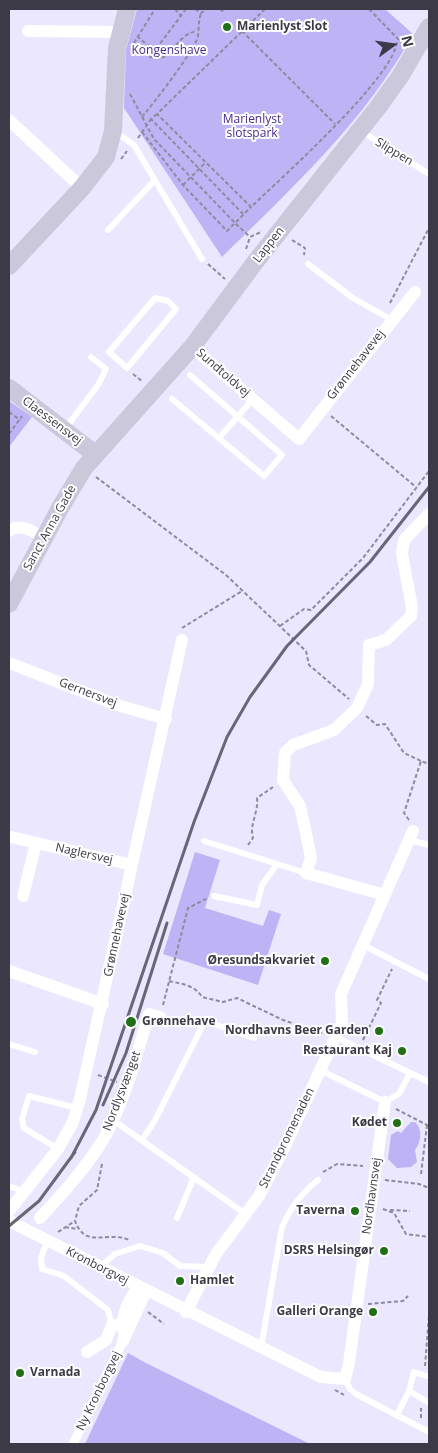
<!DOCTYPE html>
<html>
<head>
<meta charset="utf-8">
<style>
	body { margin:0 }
	#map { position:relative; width:438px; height:1453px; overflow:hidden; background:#eae7fe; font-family:"Open Sans",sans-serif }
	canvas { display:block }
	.frame { position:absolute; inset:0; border:10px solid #3c3a46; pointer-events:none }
	.north { position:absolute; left:368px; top:20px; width:50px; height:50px; -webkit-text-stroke:4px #fff; paint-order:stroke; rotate:76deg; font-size:14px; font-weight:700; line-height:20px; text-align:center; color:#3c3a46 }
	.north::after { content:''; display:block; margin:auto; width:18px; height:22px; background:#3c3a46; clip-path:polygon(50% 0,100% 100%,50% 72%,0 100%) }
</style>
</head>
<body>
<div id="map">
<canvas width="438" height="1453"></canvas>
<div class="frame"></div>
<div class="north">N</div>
</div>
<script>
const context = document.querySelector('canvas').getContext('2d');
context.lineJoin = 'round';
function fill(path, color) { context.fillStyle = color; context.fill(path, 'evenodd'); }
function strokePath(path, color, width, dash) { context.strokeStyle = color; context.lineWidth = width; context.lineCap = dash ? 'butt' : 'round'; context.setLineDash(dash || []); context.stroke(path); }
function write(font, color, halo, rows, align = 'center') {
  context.font = font + ' "Open Sans",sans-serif'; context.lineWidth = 4; context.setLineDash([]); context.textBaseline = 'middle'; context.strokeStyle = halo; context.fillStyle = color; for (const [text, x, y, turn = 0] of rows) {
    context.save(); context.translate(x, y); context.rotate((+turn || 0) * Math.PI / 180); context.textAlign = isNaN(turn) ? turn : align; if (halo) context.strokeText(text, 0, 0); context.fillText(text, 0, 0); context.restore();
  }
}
fill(new Path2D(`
	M 137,9 L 385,9 L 413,34 C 366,120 292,188 222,257 L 124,108 L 126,50 Z
	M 9,401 L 32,417 L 9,447 Z
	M 195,852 L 220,860 L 205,908 L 263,926 L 269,910 L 281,914 L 258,985 L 163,954 Z
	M 411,1122 L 415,1122 C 423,1129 421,1143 415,1150 L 417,1162 L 411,1167 L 397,1168 L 388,1159 L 391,1135 L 398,1131 L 401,1133 Z
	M 128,1353 L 146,1363 L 310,1444 L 85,1444 Z`), '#beb4f5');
strokePath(new Path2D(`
	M 175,9 L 181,16
	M 186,9 L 150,57 C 175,64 172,36 197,31
	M 195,9 L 201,13 L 207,9
	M 220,9 L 224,12
	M 265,9 L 157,114 L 251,207 C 280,179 397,75 397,40
	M 369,9 L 403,44
	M 242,31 L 335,124
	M 137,36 L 154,51
	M 134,43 L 155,9
	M 130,94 L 154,139 L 235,223 L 251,207
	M 157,114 L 151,119 L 243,214
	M 142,117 C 152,105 196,49 198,36 C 199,27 198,23 201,13
	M 142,132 L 183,185 L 227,231 L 235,223 L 250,237
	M 138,138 L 151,119
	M 121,159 L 127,151
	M 183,185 L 206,162
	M 292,240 L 305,248 L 304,255
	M 246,249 L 250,237 L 261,232
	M 208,264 L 225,279
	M 390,303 L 429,228
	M 133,374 L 143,382
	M 9,412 L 20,420
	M 331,416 L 416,487
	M 9,434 L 22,416
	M 96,477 L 226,575 L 306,651 L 309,665 L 349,699
	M 280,626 L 304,609 L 311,610 L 363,558 L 429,471
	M 182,628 L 242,591
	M 366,716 L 377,725 L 385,724 L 404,753 L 421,761
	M 409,820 L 404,813 L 421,761 L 429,764
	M 248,845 L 253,838 C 249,824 259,812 257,798 L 273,787
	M 169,981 C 182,984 195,985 202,997 L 223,1002 L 237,998 L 283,1020 L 324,1034
	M 163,1005 L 188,908 L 206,899
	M 363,1040 L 381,1003 L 377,1000 L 392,969
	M 98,1075 L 117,1082
	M 396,1109 L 429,1126
	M 102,1164 L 97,1190 L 79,1206 L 75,1221 C 86,1250 107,1230 129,1240
	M 323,1172 L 337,1164 L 363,1166
	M 421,1174 L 427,1125
	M 385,1180 L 419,1184 L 429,1188
	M 383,1209 L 394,1213 L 406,1234 L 429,1237
	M 390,1210 L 410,1211
	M 65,1227 L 77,1229
	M 58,1232 L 75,1221
	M 368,1304 L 403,1301 L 408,1296
	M 148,1312 L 164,1324
	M 425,1366 L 429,1316
	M 335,1390 L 344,1395
	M 421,1418 L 421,1408`), '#8d8b9c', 2, [4, 2.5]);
strokePath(new Path2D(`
	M 114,131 L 134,145 L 202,259
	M 361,131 L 429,174
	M 108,230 L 155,180
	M 308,264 L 353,298 L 392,320
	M 155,298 L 168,301 L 176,309 L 127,368 L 109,352 Z
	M 172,399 L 264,476 L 282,455 L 190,375
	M 65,429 L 98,385 L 106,369 L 91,357
	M 219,438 L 253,399
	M 409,840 L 429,845
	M 204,841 L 306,873
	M 214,896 L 257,905 L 262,885 L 277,864
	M 363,945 L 429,979
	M 336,1037 L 429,1082
	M 9,1044 L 35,1052
	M 320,1070 L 385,1102 L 399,1094 L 410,1073
	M 113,1120 L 244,1213
	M 142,1140 L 154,1122 L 203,1025 L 208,1022 L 254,1038
	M 58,1149 L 24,1128 L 22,1119 L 29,1096 L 77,1108
	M 9,1186 L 25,1192
	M 177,1218 L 194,1177
	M 47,1241 L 41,1258 L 42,1269 L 64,1276 L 108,1310 L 112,1325
	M 100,1267 L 115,1254 L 140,1246 L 163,1253 L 180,1266 L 209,1267
	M 261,1348 L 282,1227 C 291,1207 301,1194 318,1180
	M 345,1379 L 350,1389 L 356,1394 L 429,1432
	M 409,1391 L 414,1372 L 429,1377
	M 397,1415 L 409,1391 L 429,1403`), '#fff', 6);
strokePath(new Path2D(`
	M 73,1444 L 123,1341`), '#fff', 9);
strokePath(new Path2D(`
	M 28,31 L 120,32
	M 9,120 L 82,188
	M 192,347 L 299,439 L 415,292
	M 9,531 C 20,522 33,532 44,537
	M 12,664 L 117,705 L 166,719
	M 11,837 L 132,865
	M 385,895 L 306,873 L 311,858 L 306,833 L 300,806 L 283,780 L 285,753 L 293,745 L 334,730 L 357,708 L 368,684 L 369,645 L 386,640 L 411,616 L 412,607 L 402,554 L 404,540 L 429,514
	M 23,896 L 36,843
	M 9,971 L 103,1004
	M 9,1211 L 58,1149 L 73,1122 L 80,1099 L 182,640
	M 40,1218 C 63,1193 85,1169 103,1140 C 125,1102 136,1056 149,1014 L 160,1017
	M 9,1221 L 321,1377 L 345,1379 L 349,1363 L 385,1102
	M 186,1312 L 216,1254 L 259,1196 L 286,1144 L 342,1023 L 341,994 L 413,831
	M 124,1332 C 119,1316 130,1300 138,1286
	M 123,1341 L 146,1291
	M 87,1352 L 106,1340 L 112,1325 L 129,1326`), '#fff', 12);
strokePath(new Path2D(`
	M 9,266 L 82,188 L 106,157 L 113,131 L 117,48 L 127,9
	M 9,388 L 95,454
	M 9,604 L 60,508 L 84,468 L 192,347 L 256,261 L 379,106 L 401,75 L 429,27`), '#ccc8db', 18);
strokePath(new Path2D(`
	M 103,1105 L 126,1053 L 167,923
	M 71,1158 L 96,1110 L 194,822 L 227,737 L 250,697 L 287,646 L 370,562 L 429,487
	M 9,1226 L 39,1201 L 75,1152`), '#696675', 3);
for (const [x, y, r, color] of [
	[227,27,5,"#227016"],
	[325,961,5,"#227016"],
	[131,1022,6,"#227016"],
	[379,1031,5,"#227016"],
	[402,1051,5,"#227016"],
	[397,1123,5,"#227016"],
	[355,1211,5,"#227016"],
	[384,1251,5,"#227016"],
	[180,1281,5,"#227016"],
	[373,1312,5,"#227016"],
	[20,1373,5,"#227016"]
]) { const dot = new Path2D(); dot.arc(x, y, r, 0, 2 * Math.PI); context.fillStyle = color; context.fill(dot); strokePath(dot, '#fff', 2); }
write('bold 12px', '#3c3a46', '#fff', [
	["Marienlyst Slot",237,27,"left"],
	["Øresundsakvariet",315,961],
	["Grønnehave",142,1022,"left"],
	["Nordhavns Beer Garden",369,1031],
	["Restaurant Kaj",392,1051],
	["Kødet",387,1123],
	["Taverna",345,1211],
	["DSRS Helsingør",374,1251],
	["Hamlet",190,1281,"left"],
	["Galleri Orange",363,1312],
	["Varnada",30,1373,"left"]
], 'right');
write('12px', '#492c8e', '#fff', [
	["Kongenshave",169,51],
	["Marienlyst",252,120],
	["slotspark",252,134]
]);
write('12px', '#3c3a46', '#fff', [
	["Slippen",394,152,31],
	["Lappen",269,245,-52],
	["Grønnehavevej",356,365,-52],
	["Sundtoldvej",223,373,41],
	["Claessensvej",52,421,37],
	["Sanct Anna Gade",50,528,-61],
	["Gernersvej",88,693,21],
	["Naglersvej",84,854,13],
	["Grønnehavevej",117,935,-78],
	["Nordlysvænget",122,1091,-69],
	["Strandpromenaden",287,1138,-64],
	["Nordhavnsvej",372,1196,-82],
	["Kronborgvej",97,1266,27],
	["Ny Kronborgvej",99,1391,-64]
]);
</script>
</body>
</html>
